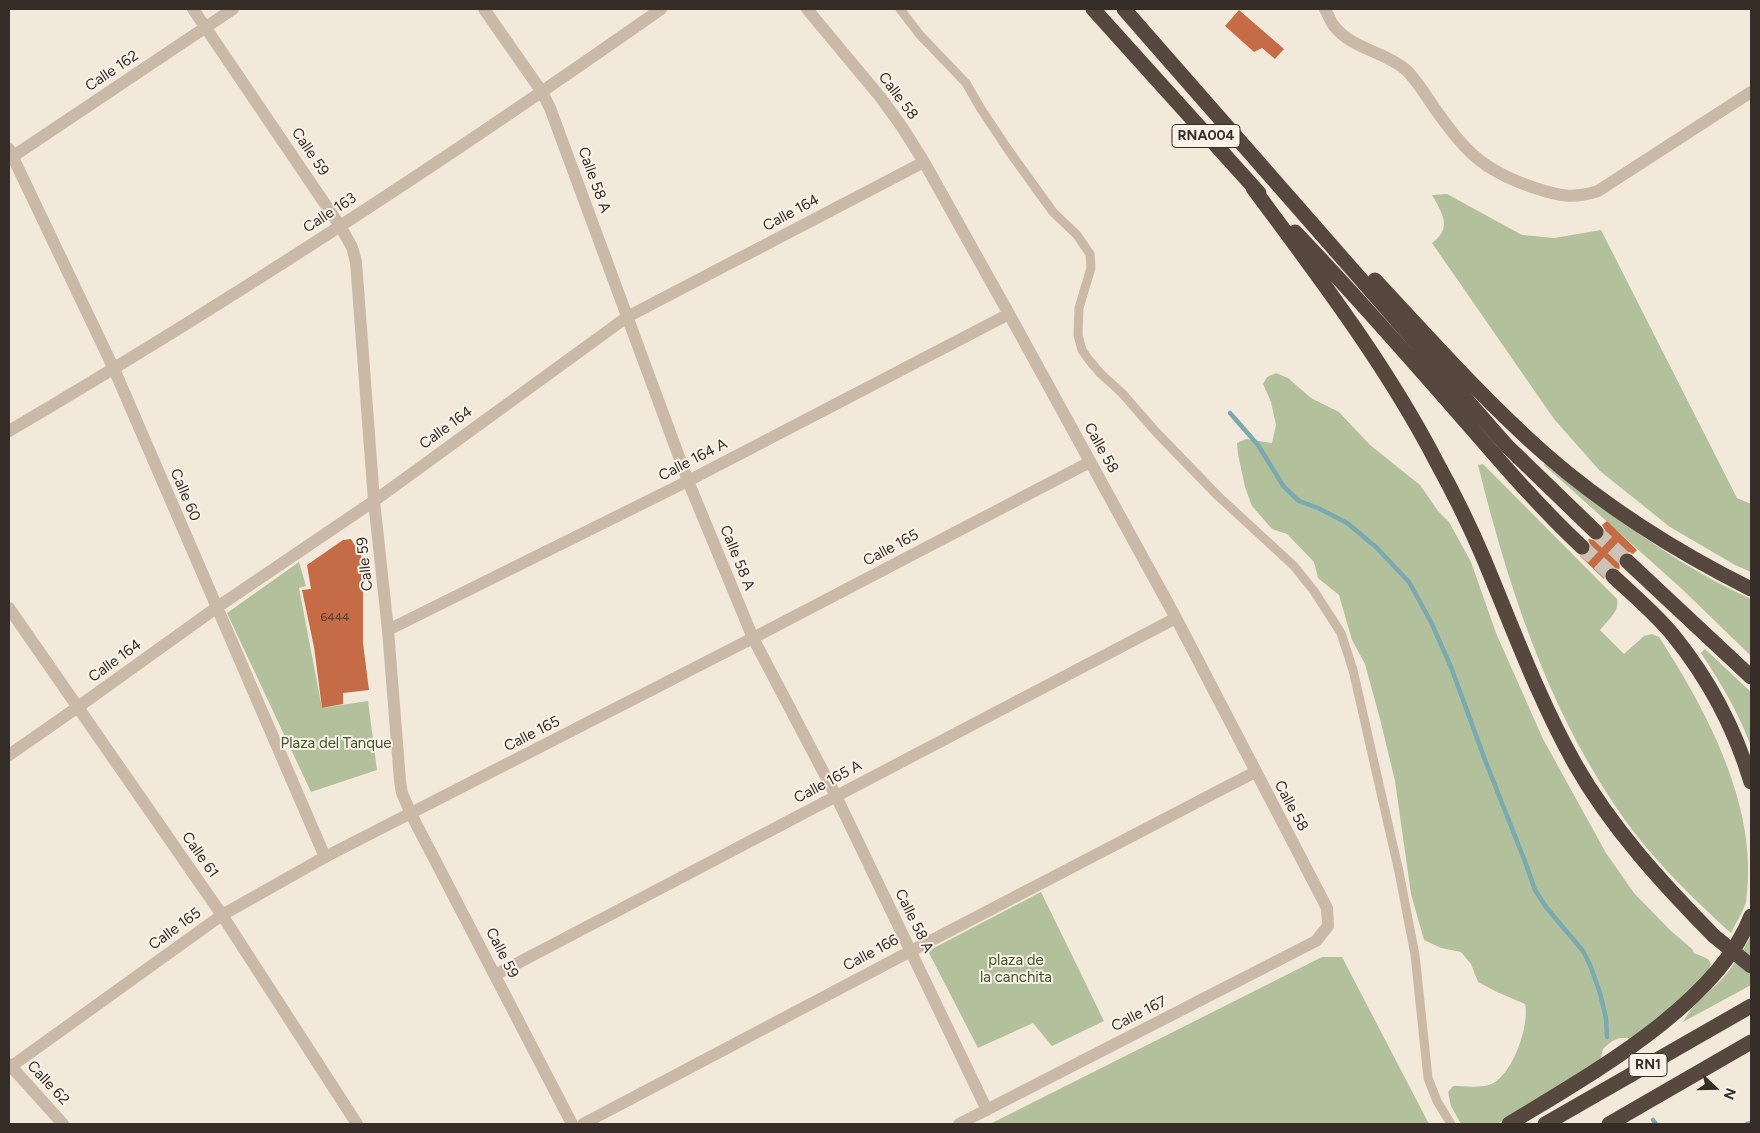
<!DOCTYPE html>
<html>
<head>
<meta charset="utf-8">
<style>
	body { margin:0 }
	#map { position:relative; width:1760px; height:1133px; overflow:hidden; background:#f2e9db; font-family:Figtree,sans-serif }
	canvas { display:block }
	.frame { position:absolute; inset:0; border:10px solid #362d28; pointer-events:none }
	.north { position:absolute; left:1690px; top:1063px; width:50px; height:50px; -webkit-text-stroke:4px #f9f2e8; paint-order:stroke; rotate:111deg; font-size:14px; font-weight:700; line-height:20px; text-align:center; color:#362d28 }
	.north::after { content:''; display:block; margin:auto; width:18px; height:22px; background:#362d28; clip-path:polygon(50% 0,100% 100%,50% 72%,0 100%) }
</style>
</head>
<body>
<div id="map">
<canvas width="1760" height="1133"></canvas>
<div class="frame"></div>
<div class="north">N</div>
</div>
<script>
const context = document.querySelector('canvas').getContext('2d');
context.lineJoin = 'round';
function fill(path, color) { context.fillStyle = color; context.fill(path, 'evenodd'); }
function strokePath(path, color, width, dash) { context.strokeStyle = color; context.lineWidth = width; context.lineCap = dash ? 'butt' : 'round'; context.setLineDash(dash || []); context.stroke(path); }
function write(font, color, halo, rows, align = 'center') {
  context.font = font + ' Figtree,sans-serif'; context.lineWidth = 4; context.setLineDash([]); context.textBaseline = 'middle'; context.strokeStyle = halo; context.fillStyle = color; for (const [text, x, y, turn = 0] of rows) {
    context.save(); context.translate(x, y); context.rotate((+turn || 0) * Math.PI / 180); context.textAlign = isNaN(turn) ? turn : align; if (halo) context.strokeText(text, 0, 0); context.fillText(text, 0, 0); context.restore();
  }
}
fill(new Path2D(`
	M 1447,194 L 1522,235 L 1554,238 L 1601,230 L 1737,498 L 1751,504 L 1751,572 L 1735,565 L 1670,527 L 1600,471 L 1554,419 L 1432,243 C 1453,228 1442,213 1432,195 Z
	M 1276,373 L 1288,378 L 1311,398 L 1339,412 L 1370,445 L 1420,485 L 1438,511 L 1449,522 L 1471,562 L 1496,633 L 1543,739 L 1606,853 L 1634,893 L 1670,930 L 1692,949 L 1694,953 L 1708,959 L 1711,964 C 1705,986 1650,1023 1631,1039 C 1617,1036 1613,1040 1603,1049 L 1600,1061 L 1497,1124 L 1461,1124 L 1451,1106 L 1448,1092 L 1453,1086 C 1464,1086 1478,1088 1489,1085 C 1512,1078 1530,1025 1525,1004 L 1497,992 L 1478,982 L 1471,964 L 1461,952 L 1441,948 L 1424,940 L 1411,894 L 1395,781 L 1380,719 L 1365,664 L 1352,640 L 1339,595 L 1318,578 L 1314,562 L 1287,534 L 1272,529 L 1252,506 L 1245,487 L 1238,454 L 1237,443 L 1246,439 L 1272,443 L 1276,425 L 1271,402 L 1263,384 L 1267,377 Z
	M 1545,462 C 1610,515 1675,564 1751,599 L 1751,656 L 1683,590 L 1544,465 Z
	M 1483,464 L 1617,599 C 1620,611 1608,620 1600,630 L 1624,654 L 1644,636 L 1652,634 L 1659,637 C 1707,711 1760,809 1746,902 C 1743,912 1736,923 1731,933 C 1688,894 1644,851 1612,801 C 1545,700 1507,582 1478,465 Z
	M 299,562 L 306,586 L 299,588 L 322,708 L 368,701 L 377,770 L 311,792 L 227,613 Z
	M 1705,649 L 1751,692 L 1751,746 C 1738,712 1721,683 1701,653 Z
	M 1041,892 L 1104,1021 L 1052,1046 L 1033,1023 L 978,1048 L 928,951 Z
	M 1751,935 L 1751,985 L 1683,1022 C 1692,1004 1709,993 1723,978 C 1734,965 1744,950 1751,935 Z
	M 1322,957 L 1342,957 L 1429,1124 L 990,1124 Z`), '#b2c19b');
strokePath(new Path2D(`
	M 1230,413 L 1258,445 L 1284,487 L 1299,501 L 1318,508 L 1347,523 L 1376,547 L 1409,582 L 1431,622 L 1451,667 L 1485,760 L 1526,864 L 1535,890 L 1546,907 L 1583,951 L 1590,965 L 1600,993 L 1606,1018 L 1607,1037
	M 1653,1120 L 1656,1124
	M 1747,1124 L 1751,1123`), '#7aa9af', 4.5);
fill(new Path2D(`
	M 1239,10 L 1284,49 L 1275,59 L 1262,48 L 1254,52 L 1225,26 Z
	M 1607,521 L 1637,550 L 1633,554 L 1629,552 L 1621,554 L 1618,559 L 1620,568 L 1619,569 L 1611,567 L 1607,569 L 1604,573 L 1604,579 L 1580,556 L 1588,554 L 1591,550 L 1591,545 L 1588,540 L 1589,539 L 1598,541 L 1603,538 L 1605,530 L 1602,525 Z
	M 351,539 L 363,559 L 363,643 L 369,690 L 343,693 L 343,704 L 322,708 L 314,647 L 302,590 L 311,589 L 307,565 L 343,540 Z`), '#c56c46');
strokePath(new Path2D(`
	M 1596,532 L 1627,561
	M 1582,547 L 1613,576`), '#ccc3b7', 15, [15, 8]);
strokePath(new Path2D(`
	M 900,9 L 920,35 L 966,83 L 981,109 L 1009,151 L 1053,212 L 1077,235 L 1090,254 L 1091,268 L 1079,308 L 1078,335 L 1082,350 L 1089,360 L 1101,374 L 1122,393 L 1156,432 L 1218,496 L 1294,566 L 1314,591 L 1341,633 L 1353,670 L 1399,872 L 1415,955 L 1428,1078 L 1437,1101 L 1451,1124`), '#cab9a7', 9);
strokePath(new Path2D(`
	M 193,9 L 340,226 L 352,247 L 356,262 L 374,501 L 388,630 L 400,781 L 402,793 L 411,814 L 572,1124
	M 484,9 L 542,92 L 550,108 L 688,481 L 753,638 L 836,796 L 987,1110
	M 807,9 L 881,98 L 902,127 L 924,162 L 1009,314 L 1176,618 L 1327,908 L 1328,926 L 1316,941 L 959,1124
	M 1325,9 C 1328,14 1330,21 1334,26 C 1352,49 1383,51 1405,69 C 1416,79 1425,94 1433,106 C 1465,151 1481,170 1535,188 C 1559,196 1573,199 1598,191 L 1751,92
	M 9,149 L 114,369 L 325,857
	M 9,159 L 233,9
	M 9,431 C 232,300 449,158 661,9
	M 9,608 L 222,915 L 357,1124
	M 388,630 L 688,481 L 1009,314
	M 9,755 L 78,707 L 216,608 L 374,501 L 627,317 L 924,162
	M 495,975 L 1176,618
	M 9,1064 L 63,1124
	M 9,1068 L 222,915 L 325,857 L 753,638 L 1090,462
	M 583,1124 L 911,951 L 1255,772`), '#cab9a7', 12);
strokePath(new Path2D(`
	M 1093,9 L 1259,193
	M 1124,9 L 1507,446 L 1596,532
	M 1253,188 C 1318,276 1385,363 1436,461 C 1453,492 1469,524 1483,557 C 1512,626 1538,698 1575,764 C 1612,829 1663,884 1714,936
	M 1295,232 C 1350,289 1401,348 1453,407 C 1495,455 1535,503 1582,547
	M 1375,280 C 1430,339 1484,400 1545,454 C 1608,509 1677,552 1751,589
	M 1627,561 L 1751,677
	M 1613,576 C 1633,595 1655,613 1673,635 C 1708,678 1735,729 1751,782
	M 1509,1124 C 1587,1076 1717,1005 1751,916
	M 1545,1124 L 1751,1006
	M 1609,1124 L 1751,1042`), '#57483f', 15);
strokePath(new Path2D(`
	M 1714,936 L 1751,966`), '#57483f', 15);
write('12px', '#5a3d30', null, [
	["6444",335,617]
]);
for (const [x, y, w] of [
	[1206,136,68],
	[1648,1065,38]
]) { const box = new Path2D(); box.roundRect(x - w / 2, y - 11.5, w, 23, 4); context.fillStyle = '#f9f2e8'; context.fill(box); strokePath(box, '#362d28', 1); }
write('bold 14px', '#362d28', null, [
	["RNA004",1206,136],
	["RN1",1648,1065]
]);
write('15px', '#362d28', '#f9f2e8', [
	["Calle 162",112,71,-34],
	["Calle 58",898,96,53],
	["Calle 59",310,152,56],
	["Calle 58 A",594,180,70],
	["Calle 163",330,213,-33],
	["Calle 164",791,213,-28],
	["Calle 164",446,428,-36],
	["Calle 58",1101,448,61],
	["Calle 164 A",693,460,-27],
	["Calle 60",185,495,67],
	["Calle 165",891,548,-28],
	["Calle 58 A",737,558,68],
	["Calle 59",365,564,-96],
	["Calle 164",115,661,-36],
	["Calle 165",532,734,-27],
	["Calle 165 A",828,782,-28],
	["Calle 58",1291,806,62],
	["Calle 61",200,855,55],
	["Calle 58 A",914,921,64],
	["Calle 165",175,929,-36],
	["Calle 59",502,953,63],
	["Calle 166",871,953,-28],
	["Calle 167",1139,1014,-27],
	["Calle 62",48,1083,47]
]);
write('15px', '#43552c', '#f9f2e8', [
	["Plaza del Tanque",336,744],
	["plaza de",1016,961],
	["la canchita",1016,978]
]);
</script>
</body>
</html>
